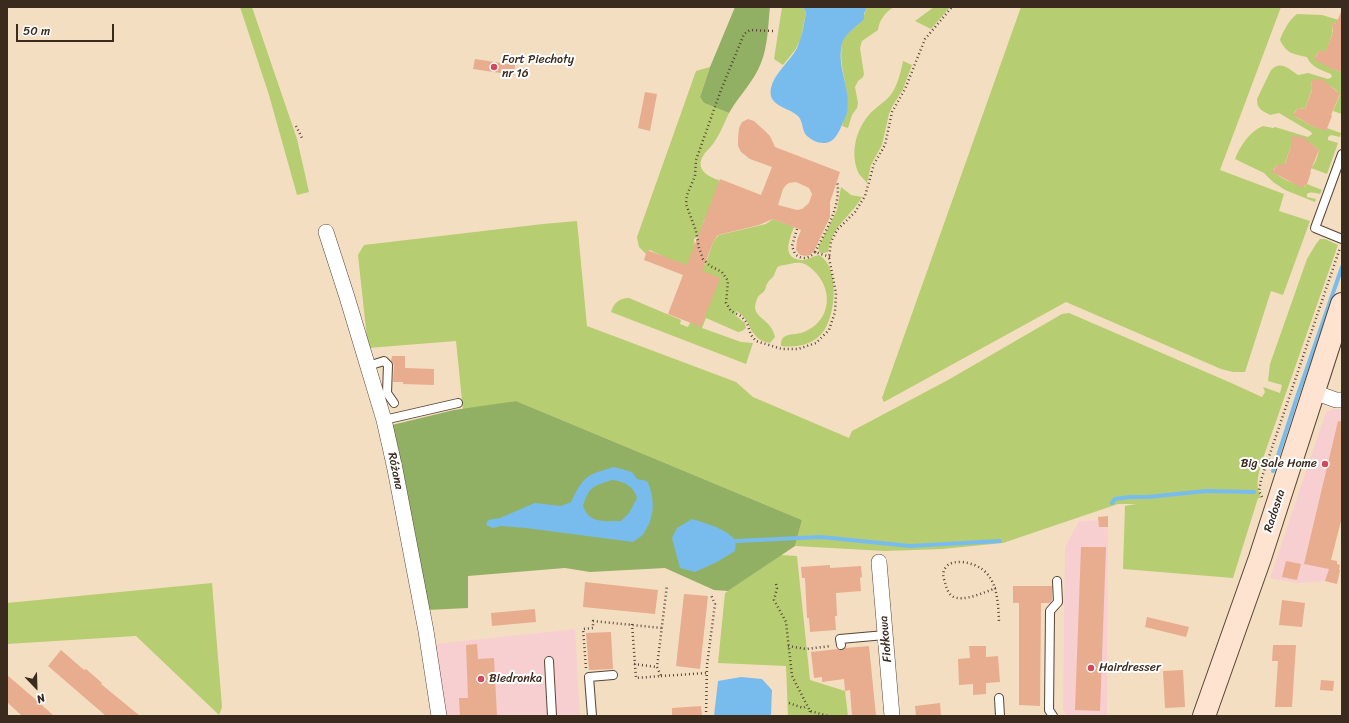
<!DOCTYPE html>
<html>
<head>
<meta charset="utf-8">
<style>
	body { margin:0 }
	#map { position:relative; width:1349px; height:723px; overflow:hidden; background:#f4dec1; font-family:Sriracha,sans-serif }
	canvas { display:block }
	.frame { position:absolute; inset:0; border:8px solid #3b2a1e; pointer-events:none }
	.north { position:absolute; left:16px; top:667px; width:40px; height:40px; -webkit-text-stroke:3px #fff; paint-order:stroke; rotate:157deg; font-size:11px; font-weight:700; line-height:16px; text-align:center; color:#3b2a1e }
	.north::after { content:''; display:block; margin:auto; width:14px; height:18px; background:#3b2a1e; clip-path:polygon(50% 0,100% 100%,50% 72%,0 100%) }
	.scale { position:absolute; left:16px; top:24px; width:98px; height:18px; box-sizing:border-box; border:2px solid #3b2a1e; border-top:0; padding-left:5px; font-size:12px; line-height:14px; white-space:nowrap; color:#3b2a1e; -webkit-text-stroke:3px #fff; paint-order:stroke }
</style>
</head>
<body>
<div id="map">
<canvas width="1349" height="723"></canvas>
<div class="frame"></div>
<div class="north">N</div>
<div class="scale">50 m</div>
</div>
<script>
const context = document.querySelector('canvas').getContext('2d');
context.lineJoin = 'round';
function fill(path, color) { context.fillStyle = color; context.fill(path, 'evenodd'); }
function strokePath(path, color, width, dash) { context.strokeStyle = color; context.lineWidth = width; context.lineCap = dash ? 'butt' : 'round'; context.setLineDash(dash || []); context.stroke(path); }
function write(font, color, halo, rows, align = 'center') {
  context.font = font + ' Sriracha,sans-serif'; context.lineWidth = 4; context.setLineDash([]); context.textBaseline = 'middle'; context.strokeStyle = halo; context.fillStyle = color; for (const [text, x, y, turn = 0] of rows) {
    context.save(); context.translate(x, y); context.rotate((+turn || 0) * Math.PI / 180); context.textAlign = isNaN(turn) ? turn : align; if (halo) context.strokeText(text, 0, 0); context.fillText(text, 0, 0); context.restore();
  }
}
fill(new Path2D(`
	M 1333,409 L 1342,409 L 1342,517 L 1331,560 L 1337,561 L 1337,564 L 1340,565 L 1339,570 L 1340,570 L 1337,584 L 1325,581 L 1297,583 L 1270,578 L 1326,412 Z
	M 1108,520 L 1107,716 L 1067,716 L 1063,710 L 1065,547 L 1079,521 Z
	M 575,629 L 580,716 L 445,716 L 435,644 Z`), '#f7cfd1');
fill(new Path2D(`
	M 240,7 L 252,7 L 297,139 L 309,192 L 297,195 L 269,95 Z
	M 782,7 L 803,7 L 806,12 L 801,39 L 795,50 L 783,65 L 774,59 Z
	M 867,7 L 894,7 C 885,12 879,21 878,30 L 862,41 L 860,48 L 864,74 L 863,77 L 858,81 L 855,87 L 858,103 L 857,108 L 852,115 L 848,128 L 842,126 C 843,121 846,116 847,111 C 850,89 838,67 842,44 C 844,35 853,29 859,24 C 863,20 865,12 867,7 Z
	M 934,7 L 950,7 L 931,29 L 915,21 Z
	M 1021,7 L 1281,7 L 1220,170 L 1284,194 L 1279,211 L 1310,221 L 1283,295 L 1271,291 L 1245,372 L 1233,372 L 1221,369 L 1066,302 L 884,402 L 882,398 Z
	M 1297,14 L 1322,15 L 1342,21 L 1342,26 L 1334,23 L 1333,24 L 1332,31 L 1333,32 L 1326,52 L 1319,51 L 1315,57 L 1332,69 L 1342,72 L 1342,114 L 1333,111 L 1340,95 C 1335,86 1323,83 1314,80 L 1311,81 L 1312,89 L 1305,109 L 1298,108 L 1294,113 L 1296,117 L 1312,126 L 1326,130 L 1327,128 L 1341,133 L 1340,137 L 1331,135 L 1328,137 L 1328,140 L 1338,143 L 1327,174 L 1311,168 C 1315,165 1318,155 1319,150 L 1310,143 L 1292,136 L 1291,138 L 1291,146 L 1284,166 L 1277,165 L 1273,170 C 1277,178 1296,184 1304,187 L 1307,184 L 1322,190 L 1320,194 C 1315,193 1311,191 1307,194 L 1307,197 L 1316,199 L 1315,202 L 1285,190 L 1273,182 L 1264,173 L 1235,159 C 1240,146 1250,131 1263,126 L 1273,128 L 1275,127 L 1308,137 L 1312,134 L 1311,132 L 1279,113 L 1270,115 C 1262,110 1257,110 1257,99 L 1271,70 C 1281,60 1289,69 1298,75 L 1308,73 L 1328,79 L 1332,77 L 1331,74 C 1321,70 1311,67 1307,57 C 1293,54 1287,54 1280,40 C 1283,31 1289,20 1297,14 Z
	M 903,61 L 912,65 L 903,89 L 892,107 L 889,114 L 882,145 L 871,165 L 867,183 C 865,180 861,177 859,174 C 850,155 855,132 868,116 C 875,107 886,102 892,93 C 898,84 901,71 903,61 Z
	M 710,67 L 700,97 L 704,103 L 729,113 C 724,124 720,134 713,144 C 710,148 705,152 703,156 C 695,169 708,177 719,180 L 717,195 L 712,200 L 710,212 L 704,220 L 700,235 L 694,239 C 695,249 698,257 705,265 L 714,240 L 719,235 L 766,224 L 773,219 L 794,227 C 790,238 781,257 800,260 C 806,261 813,256 819,255 C 840,267 836,315 823,332 C 813,345 796,348 781,346 C 781,342 781,338 786,336 C 792,333 799,335 806,331 C 832,319 833,288 813,270 C 801,258 794,264 779,266 C 775,269 776,273 773,277 C 771,279 768,281 767,284 C 766,285 766,288 765,290 C 763,293 760,294 758,297 C 747,319 771,316 775,337 L 770,343 C 765,342 759,340 756,336 C 747,327 750,319 736,311 L 735,315 L 745,323 L 746,328 L 742,331 L 738,332 L 706,318 L 702,328 L 741,342 L 753,343 L 746,364 L 611,312 C 614,303 619,298 629,298 L 681,320 L 680,324 L 688,327 L 690,323 L 698,315 L 690,273 L 662,256 L 650,250 L 647,251 L 646,254 L 639,247 L 637,237 L 696,71 Z
	M 841,187 L 851,195 L 862,197 C 849,219 832,225 828,252 L 824,253 L 820,253 L 818,248 L 837,210 Z
	M 577,221 L 587,326 L 736,382 L 753,397 L 849,438 L 852,431 L 948,380 L 1062,314 L 1069,313 L 1229,382 L 1262,397 L 1265,392 L 1263,387 L 1280,393 L 1282,385 L 1268,381 L 1270,364 L 1307,259 L 1316,244 L 1320,239 L 1325,239 L 1338,245 L 1261,464 C 1258,477 1255,485 1261,498 L 1258,498 L 1233,578 L 1123,569 L 1125,506 L 1136,504 L 1118,504 L 1003,543 L 942,549 L 885,551 L 795,546 L 802,520 L 516,401 L 463,410 L 456,341 L 368,348 L 358,255 L 364,245 L 543,224 Z
	M 781,555 L 797,556 L 810,680 L 845,691 L 848,716 L 788,716 L 786,666 L 718,663 L 725,593 Z
	M 212,583 L 222,707 L 219,715 L 136,636 L 7,644 L 7,603 Z`), '#b7cd71');
fill(new Path2D(`
	M 735,7 L 770,7 C 768,25 768,46 761,63 C 755,80 738,97 729,113 L 704,103 L 700,97 L 710,67 Z
	M 516,401 L 802,520 L 795,546 L 728,591 L 714,590 L 665,568 L 590,572 L 565,568 L 468,576 L 468,608 L 427,610 L 392,425 L 454,410 Z`), '#91b063');
fill(new Path2D(`
	M 803,7 L 867,7 L 864,14 L 864,19 C 857,27 845,33 842,44 C 836,67 852,90 847,113 C 846,117 843,122 841,127 C 839,132 835,139 831,141 C 823,146 812,141 806,135 C 802,130 803,121 798,116 C 788,107 767,106 771,88 C 774,74 789,62 796,50 C 802,38 804,25 806,12 Z
	M 614,467 L 632,472 L 637,479 L 647,481 C 655,497 655,517 645,531 C 643,536 637,539 633,542 L 526,528 L 501,526 L 493,528 L 486,525 L 488,520 L 500,518 L 535,503 L 561,506 L 571,502 C 584,475 587,475 614,467 ZM 612,480 C 623,481 634,486 637,498 L 629,513 L 621,521 C 610,521 596,523 588,515 C 586,513 584,508 583,506 C 589,486 594,486 612,480 Z
	M 692,519 C 707,524 726,528 736,541 L 735,551 L 717,562 L 695,572 L 680,568 L 672,538 L 677,528 Z
	M 741,677 L 762,679 L 772,690 L 771,716 L 714,716 L 718,681 Z`), '#78bcee');
strokePath(new Path2D(`
	M 1273,471 L 1297,397 L 1342,267
	M 1112,503 L 1115,499 L 1130,497 L 1148,497 L 1206,491 L 1254,492
	M 736,541 L 821,537 L 910,546 L 1000,541`), '#78bcee', 4);
fill(new Path2D(`
	M 1341,12 L 1342,12 L 1342,72 L 1332,69 L 1314,59 L 1319,51 L 1326,51 L 1333,33 L 1332,22 L 1336,24 Z
	M 475,59 L 515,65 L 514,75 L 473,69 Z
	M 1322,79 L 1340,94 L 1331,115 L 1332,116 L 1326,131 L 1312,126 L 1293,115 L 1298,108 L 1305,109 L 1312,90 L 1311,80 Z
	M 645,92 L 657,94 L 650,131 L 638,128 Z
	M 748,119 L 754,121 L 766,132 L 770,136 L 775,147 L 840,172 L 830,202 L 830,217 L 814,251 L 810,255 L 806,256 L 800,255 L 796,250 L 797,240 L 801,230 L 773,219 L 759,225 L 718,235 L 714,240 L 702,271 L 720,278 L 701,327 L 668,314 L 683,275 L 644,260 L 647,250 L 687,265 L 720,179 L 761,195 L 772,167 L 750,159 L 741,152 L 738,146 L 738,139 L 739,128 L 742,122 ZM 796,182 L 809,188 L 812,194 L 809,203 L 802,209 L 797,210 L 778,205 L 783,189 L 786,185 L 789,183 Z
	M 1291,136 L 1303,137 L 1319,150 L 1310,172 L 1311,172 L 1307,184 L 1302,188 L 1272,172 L 1277,165 L 1285,164 L 1291,146 Z
	M 392,356 L 405,356 L 405,368 L 434,369 L 434,385 L 403,384 L 403,382 L 393,382 L 394,365 L 391,361 Z
	M 1338,421 L 1342,422 L 1342,517 L 1331,560 L 1337,561 L 1337,564 L 1340,565 L 1339,570 L 1340,570 L 1337,584 L 1325,581 L 1329,569 L 1304,564 Z
	M 1108,516 L 1108,527 L 1099,527 L 1098,517 Z
	M 1081,547 L 1106,547 L 1100,711 L 1075,710 Z
	M 1286,561 L 1301,564 L 1297,580 L 1282,577 Z
	M 830,565 L 830,568 L 861,566 L 862,577 L 860,578 L 861,591 L 836,593 L 837,616 L 835,616 L 836,630 L 810,632 L 809,618 L 807,618 L 805,578 L 802,578 L 801,567 Z
	M 585,582 L 658,590 L 655,614 L 583,607 Z
	M 1013,586 L 1052,586 L 1052,600 L 1050,603 L 1041,603 L 1040,706 L 1019,705 L 1019,603 L 1013,603 Z
	M 684,594 L 708,596 L 700,669 L 676,666 Z
	M 1282,600 L 1305,603 L 1302,627 L 1279,625 Z
	M 535,609 L 536,622 L 492,626 L 491,613 Z
	M 1147,617 L 1189,627 L 1186,637 L 1145,627 Z
	M 611,632 L 613,669 L 589,670 L 586,633 Z
	M 477,644 L 478,659 L 494,658 L 497,716 L 460,716 L 459,698 L 468,698 L 466,645 Z
	M 1273,645 L 1296,645 L 1292,707 L 1275,707 L 1278,661 L 1272,661 Z
	M 869,646 L 876,716 L 852,716 L 850,690 L 845,691 L 844,679 L 822,682 L 822,677 L 814,678 L 811,652 L 838,649 L 842,650 L 845,648 Z
	M 969,646 L 986,646 L 986,657 L 998,656 L 1000,682 L 986,683 L 986,694 L 973,695 L 973,684 L 959,685 L 958,659 L 970,658 Z
	M 61,650 L 84,670 L 86,669 L 102,683 L 101,684 L 140,716 L 106,716 L 48,666 Z
	M 1183,670 L 1185,707 L 1165,708 L 1163,671 Z
	M 7,675 L 35,699 L 54,716 L 22,716 L 7,702 Z
	M 1321,680 L 1334,681 L 1333,691 L 1320,690 Z
	M 940,703 L 941,716 L 916,716 L 915,706 Z
	M 701,706 L 702,716 L 672,716 L 672,708 Z`), '#e8ac8e');
const lane = new Path2D(`
	M 1342,154 L 1315,228 L 1342,239
	M 368,366 L 384,361 L 388,365 L 387,393 L 394,403
	M 384,420 L 458,403
	M 841,645 L 840,639 L 885,635
	M 549,661 L 552,716
	M 999,698 L 1000,716
	M 592,716 L 589,677 L 613,675
	M 1053,716 L 1049,710 L 1050,611 L 1058,602 L 1057,581`);
const street = new Path2D(`
	M 326,232 L 347,297 L 384,420 L 395,469 L 426,631 L 439,716
	M 1314,392 L 1336,400 L 1342,400
	M 879,562 L 892,716`);
const secondary = new Path2D(`
	M 1204,716 L 1260,558 L 1342,304`);
strokePath(lane, '#574536', 10);
strokePath(street, '#574536', 16);
strokePath(secondary, '#574536', 24);
strokePath(new Path2D(`
	M 773,31 L 750,30 L 744,34 L 721,90 L 696,160 L 695,176 L 687,195 L 686,204 L 696,231 L 699,248 L 703,259 L 710,266 L 722,272 L 728,281 L 726,303 L 731,311 L 741,316 L 747,323 L 751,335 L 756,341 L 782,349 L 798,349 L 816,343 L 829,330 L 835,312 L 836,293 L 829,258 L 831,242 L 837,230 L 855,212 L 865,196 L 874,164 L 885,145 L 892,112 L 905,89 L 925,39 L 952,7
	M 296,126 L 303,140
	M 797,229 L 792,246 L 795,254 C 802,260 809,259 815,252
	M 830,257 L 815,252 C 825,232 842,205 837,181
	M 1262,497 L 1259,491 L 1261,480 L 1340,248
	M 776,584 L 777,588 L 774,600 L 786,622 L 792,676 L 810,711 L 828,716
	M 996,588 C 985,592 962,603 952,596 C 948,593 946,587 945,582 C 943,577 942,572 946,567 C 950,562 956,562 962,562 C 997,566 998,596 999,623
	M 632,624 L 636,678 L 661,676 L 657,667 L 667,585
	M 788,646 L 806,649 L 831,646
	M 634,664 L 657,667
	M 586,668 L 583,629 L 593,628 L 593,621 L 662,628
	M 661,676 L 707,673
	M 789,703 L 803,708 L 807,706
	M 810,711 L 810,716
	M 706,716 L 707,665 L 715,604 L 711,595`), '#574536', 2.5, [1, 3]);
strokePath(lane, '#fff', 8);
strokePath(street, '#fff', 15);
strokePath(secondary, '#fee3d1', 22);
for (const [x, y, r, color] of [
	[494,67,4,"#d1495b"],
	[1325,464,4,"#d1495b"],
	[1091,668,4,"#d1495b"],
	[481,679,4,"#d1495b"]
]) { const dot = new Path2D(); dot.arc(x, y, r, 0, 2 * Math.PI); context.fillStyle = color; context.fill(dot); strokePath(dot, '#fff', 1.5); }
write('12px', '#3b2a1e', '#fff', [
	["Fort Piechoty",502,60],
	["nr 16",502,74],
	["Big Sale Home",1317,464,"right"],
	["Hairdresser",1099,668],
	["Biedronka",489,679]
], 'left');
write('12px', '#3b2a1e', '#fff', [
	["Różana",395,471,78],
	["Radosna",1275,511,-72],
	["Fiołkowa",886,639,-95]
]);
</script>
</body>
</html>
